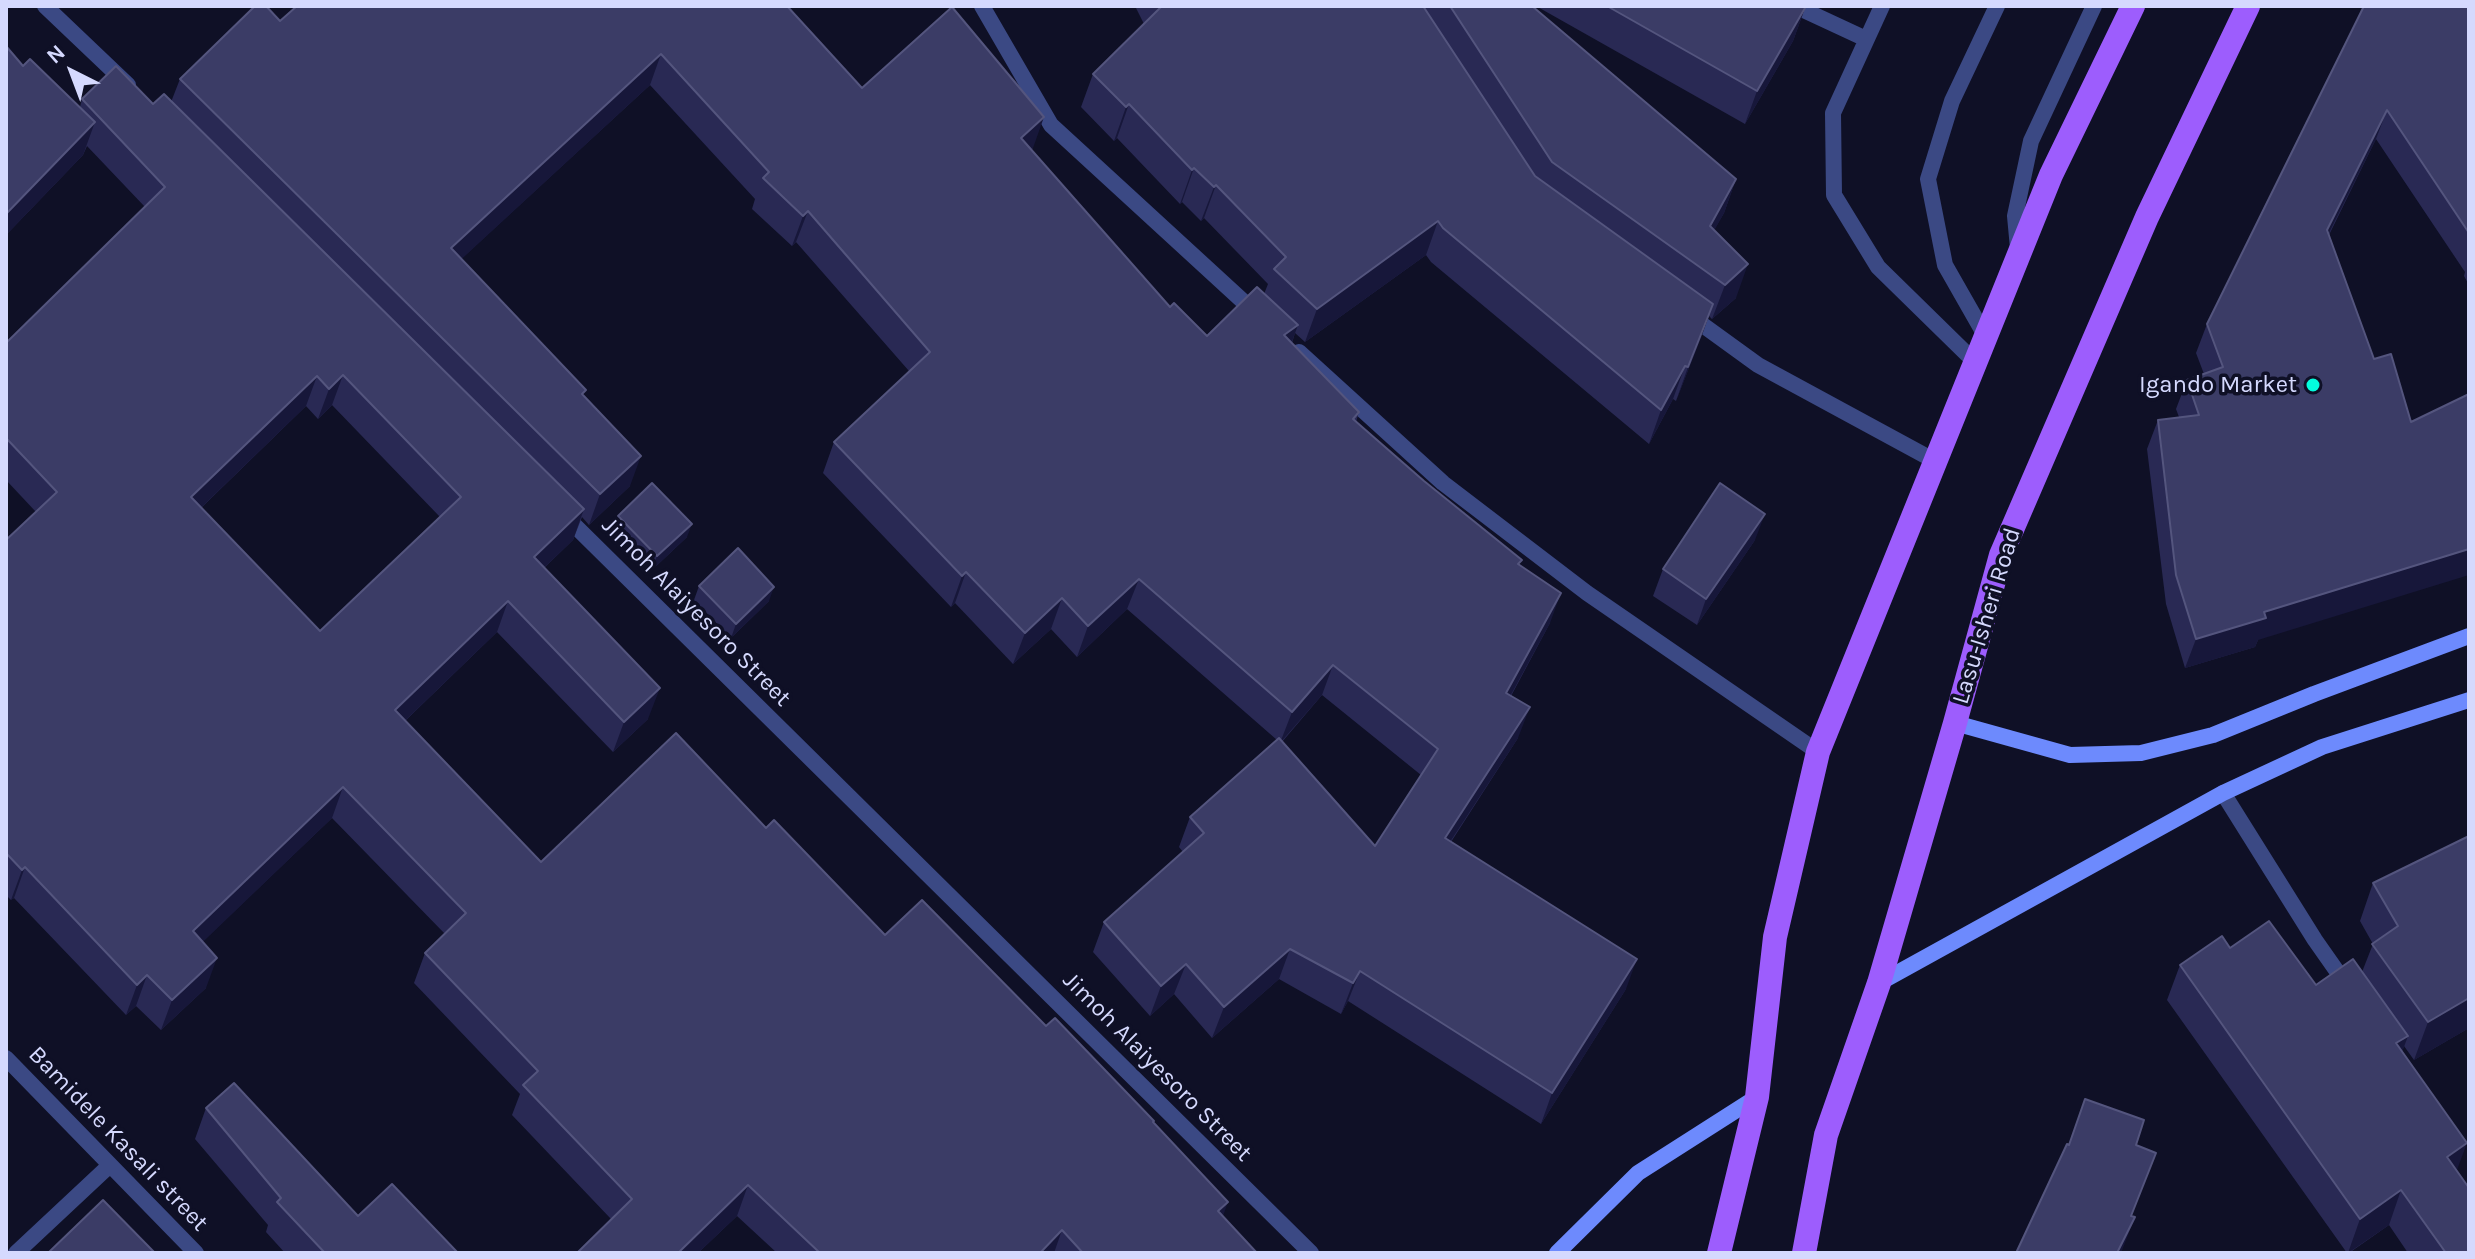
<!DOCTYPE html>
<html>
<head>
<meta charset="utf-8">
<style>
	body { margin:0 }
	#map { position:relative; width:2475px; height:1259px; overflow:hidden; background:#0f1026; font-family:Karla,sans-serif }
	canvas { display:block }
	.frame { position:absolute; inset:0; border:8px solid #d5d9fe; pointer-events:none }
	.north { position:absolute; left:32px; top:32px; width:80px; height:80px; -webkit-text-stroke:6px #0f1026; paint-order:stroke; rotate:318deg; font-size:22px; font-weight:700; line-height:32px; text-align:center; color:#d5d9fe }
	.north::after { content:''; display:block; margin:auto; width:28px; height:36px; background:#d5d9fe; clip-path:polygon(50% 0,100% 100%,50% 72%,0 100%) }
</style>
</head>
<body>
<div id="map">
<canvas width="2475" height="1259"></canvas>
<div class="frame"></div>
<div class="north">N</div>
</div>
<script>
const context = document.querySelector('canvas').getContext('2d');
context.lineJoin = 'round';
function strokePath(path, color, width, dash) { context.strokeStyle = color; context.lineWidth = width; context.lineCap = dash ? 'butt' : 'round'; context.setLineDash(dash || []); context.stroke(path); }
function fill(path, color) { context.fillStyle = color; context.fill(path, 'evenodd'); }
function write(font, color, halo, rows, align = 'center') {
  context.font = font + ' Karla,sans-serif'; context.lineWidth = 7; context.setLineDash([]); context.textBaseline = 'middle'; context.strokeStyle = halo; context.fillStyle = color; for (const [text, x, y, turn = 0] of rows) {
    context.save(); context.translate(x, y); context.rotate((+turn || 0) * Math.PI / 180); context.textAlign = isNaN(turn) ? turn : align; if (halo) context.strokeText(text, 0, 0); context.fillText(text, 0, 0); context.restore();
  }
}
strokePath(new Path2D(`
	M 2018,248 L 2015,216 L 2031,141 L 2094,6
	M 1986,337 L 1945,265 L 1928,179 L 1952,101 L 1997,6`), '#3b4984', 16);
strokePath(new Path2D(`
	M 45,6 L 128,85
	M 982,6 L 1051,125 L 1258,315
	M 1795,6 L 1866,39
	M 1882,6 L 1833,113 L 1834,195 L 1878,267 L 1975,362
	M 1689,315 L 1758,365 L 1935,461
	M 1299,352 L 1443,483 L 1587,593 L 1818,752
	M 563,514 L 1311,1253
	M 2223,793 L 2315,940 L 2348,987
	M 6,1058 L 196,1253
	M 16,1253 L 109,1166`), '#3b4984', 16);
strokePath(new Path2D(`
	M 1955,723 L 2070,755 L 2141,753 L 2213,735 L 2314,694 L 2469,636
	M 1879,983 L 2223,793 L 2322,747 L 2469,700
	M 1557,1253 L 1638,1173 L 1757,1097`), '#6d8afd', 16);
strokePath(new Path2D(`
	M 1719,1253 L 1757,1097 L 1775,937 L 1818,752 L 2051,175 L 2133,6
	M 1804,1253 L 1826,1135 L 1879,983 L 1955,723 L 2001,555 L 2147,217 L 2248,6`), '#9d5dfd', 24);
fill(new Path2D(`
	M 787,6 L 862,88 L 1033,148 L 1031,150 L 1170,307 L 1207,336 L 1264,294 L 1268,284 L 1204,218 L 1201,221 L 1182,202 L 1180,204 L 1117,138 L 1114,141 L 1081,107 L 1093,74 L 1144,24 L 1135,6 L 1532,6 L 1736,179 L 1724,213 L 1714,230 L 1736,298 L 1712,319 L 1709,316 L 1676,401 L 1673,399 L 1649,444 L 1431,262 L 1426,255 L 1305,342 L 1295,333 L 1292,343 L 1359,412 L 1356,422 L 1520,565 L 1550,623 L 1511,696 L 1518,738 L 1451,842 L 1626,989 L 1541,1124 L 1348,1001 L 1341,1014 L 1279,979 L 1212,1038 L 1174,994 L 1150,1016 L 1093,952 L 1104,922 L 1183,852 L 1179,847 L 1190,817 L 1277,740 L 1127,609 L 1077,657 L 1051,629 L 1013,664 L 955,603 L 951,607 L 823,473 L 834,442 L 909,371 L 796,242 L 792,246 L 752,209 L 755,199 L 650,85 L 461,259 L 584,396 L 630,486 L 589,525 L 582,517 L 573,540 L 544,568 L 648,719 L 613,752 L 497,632 L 405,721 L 541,862 L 766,828 L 885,935 L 1046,1026 L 1153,1123 L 1222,1216 L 1257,1253 L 777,1253 L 737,1216 L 698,1253 L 577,1253 L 611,1219 L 512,1115 L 520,1094 L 414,983 L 425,953 L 445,934 L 332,818 L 202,942 L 206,988 L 161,1030 L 136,1006 L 126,1015 L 14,898 L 11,900 L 6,895 L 6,540 L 36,512 L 6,480 L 6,343 L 145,207 L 87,146 L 83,155 L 6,235 L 6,46 L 23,66 L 80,107 L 82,99 L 153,104 L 171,102 L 180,79 L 280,21 ZM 332,405 L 440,517 L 320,631 L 201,508 L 306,406 L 318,419 ZM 1322,695 L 1421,775 L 1375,846 L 1282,742 Z
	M 1536,6 L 1802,6 L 1805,8 L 1793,41 L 1745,124 Z
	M 2469,6 L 2469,285 L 2464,276 L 2465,272 L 2376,139 L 2329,235 L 2258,640 L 2255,647 L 2185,668 L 2166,604 L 2147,449 L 2158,420 L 2179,417 L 2176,409 L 2187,380 L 2204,374 L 2196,353 L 2207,324 Z
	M 618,516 L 687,537 L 652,570 L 613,530 Z
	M 1755,540 L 1697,625 L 1653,596 L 1663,569 Z
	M 699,586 L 769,601 L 731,638 L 694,600 Z
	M 2373,883 L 2469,1028 L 2414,1060 L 2404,1046 L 2402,1052 L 2457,1171 L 2469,1253 L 2408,1253 L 2389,1225 L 2349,1253 L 2347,1253 L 2167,1000 L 2180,965 L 2230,948 L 2316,985 L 2362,972 L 2373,944 L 2360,921 Z
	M 206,1108 L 358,1216 L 458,1253 L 285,1253 L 266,1232 L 268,1225 L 195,1139 Z`), '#292954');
fill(new Path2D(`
	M 1805,8 L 1793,41 L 1745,124 L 1757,91 Z
	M 661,54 L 650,85 L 440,279 L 451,248 Z
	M 1129,104 L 1117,138 L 1114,141 L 1126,107 Z
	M 2387,110 L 2376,139 L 2316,259 L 2327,230 Z
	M 1044,117 L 1033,148 L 1010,169 L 1021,138 Z
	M 95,122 L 83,155 L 6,235 L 6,214 Z
	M 1194,168 L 1182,202 L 1180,204 L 1192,170 Z
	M 1736,179 L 1724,213 L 1698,259 L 1710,226 Z
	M 1216,185 L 1204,218 L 1201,221 L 1214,187 Z
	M 808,211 L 796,242 L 792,246 L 803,216 Z
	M 1438,221 L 1426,255 L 1305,342 L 1317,309 Z
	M 1748,264 L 1736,298 L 1712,319 L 1725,285 Z
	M 1713,304 L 1701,338 L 1676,401 L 1688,367 Z
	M 1298,325 L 1287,355 L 1284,335 Z
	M 1685,366 L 1673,399 L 1649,444 L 1661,410 Z
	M 343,375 L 332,405 L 318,419 L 329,389 Z
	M 317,376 L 306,406 L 180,528 L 191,497 Z
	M 641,456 L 630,486 L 589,525 L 600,494 Z
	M 584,509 L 573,540 L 523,588 L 534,557 Z
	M 1765,514 L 1755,540 L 1697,625 L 1706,599 Z
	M 692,524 L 687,537 L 652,570 L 657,556 Z
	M 2469,549 L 2469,575 L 2258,640 L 2255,647 L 2185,668 L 2196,639 L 2264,612 Z
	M 966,572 L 955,603 L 951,607 L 962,576 Z
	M 1139,579 L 1127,609 L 1077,657 L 1088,626 Z
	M 774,587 L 769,601 L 731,638 L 736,624 Z
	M 1561,593 L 1550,623 L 1495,724 L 1506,693 Z
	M 1062,598 L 1051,629 L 1013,664 L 1025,633 Z
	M 508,601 L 497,632 L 384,741 L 395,710 Z
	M 1333,665 L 1322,695 L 1280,743 L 1292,712 Z
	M 660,688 L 648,719 L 613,752 L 624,722 Z
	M 1530,707 L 1518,738 L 1433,868 L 1445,838 Z
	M 343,787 L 332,818 L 182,962 L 193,931 Z
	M 25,867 L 14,898 L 11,900 L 22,870 Z
	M 1290,949 L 1279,979 L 1212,1038 L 1224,1007 Z
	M 217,958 L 206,988 L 161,1030 L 172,1000 Z
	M 1637,959 L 1626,989 L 1541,1124 L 1552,1093 Z
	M 1186,964 L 1174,994 L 1150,1016 L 1161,986 Z
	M 1360,971 L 1348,1001 L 1341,1014 L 1353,983 Z
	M 147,975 L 136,1006 L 126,1015 L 137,985 Z
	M 2469,998 L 2469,1028 L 2414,1060 L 2428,1022 Z
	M 2408,1036 L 2395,1071 L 2396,1043 Z
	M 2467,1143 L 2454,1178 L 2447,1157 Z
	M 748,1185 L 737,1216 L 698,1253 L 678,1253 Z
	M 2401,1190 L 2389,1225 L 2348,1253 L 2360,1219 Z
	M 1228,1202 L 1217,1233 L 1218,1211 Z
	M 2135,1217 L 2121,1253 L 2117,1253 Z
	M 1062,1230 L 1054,1253 L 1040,1253 Z`), '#17173a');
const building = new Path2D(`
	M 255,6 L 266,6 L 280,21 L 297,6 L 787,6 L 862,88 L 952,7 L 1044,117 L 1021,138 L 1170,307 L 1174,303 L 1207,336 L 1257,287 L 1298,325 L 1284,335 L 1359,412 L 1353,419 L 1424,481 L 1522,560 L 1518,564 L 1561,593 L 1506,693 L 1530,707 L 1445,838 L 1637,959 L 1552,1093 L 1360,971 L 1353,983 L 1290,949 L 1224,1007 L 1186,964 L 1161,986 L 1104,922 L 1204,833 L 1190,817 L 1279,738 L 1375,846 L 1438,749 L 1333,665 L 1292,712 L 1139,579 L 1088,626 L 1062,598 L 1025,633 L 966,572 L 962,576 L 834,442 L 930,352 L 808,211 L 803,216 L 763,178 L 769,172 L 661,54 L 451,248 L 586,390 L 582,394 L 641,456 L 600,494 L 180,79 Z
	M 1162,6 L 1423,6 L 1535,176 L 1713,304 L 1688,367 L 1685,366 L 1661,410 L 1443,228 L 1438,221 L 1317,309 L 1274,269 L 1286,257 L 1216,185 L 1214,187 L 1194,168 L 1192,170 L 1129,104 L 1126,107 L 1093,74 Z
	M 1450,6 L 1532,6 L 1736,179 L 1710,226 L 1748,264 L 1725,285 L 1552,162 Z
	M 1607,6 L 1802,6 L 1805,8 L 1757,91 Z
	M 2364,6 L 2469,6 L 2469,233 L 2387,110 L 2327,230 L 2374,359 L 2391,354 L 2411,422 L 2469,394 L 2469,549 L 2264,612 L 2266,618 L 2196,639 L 2176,575 L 2158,420 L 2199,415 L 2187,380 L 2223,367 L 2207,324 Z
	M 6,46 L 23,66 L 30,59 L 95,122 L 6,214 Z
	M 116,66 L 153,104 L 164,94 L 584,509 L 534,557 L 660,688 L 624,722 L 508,601 L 395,710 L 541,862 L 676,733 L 766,828 L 774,820 L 885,935 L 922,900 L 1046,1026 L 1055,1018 L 1154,1121 L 1153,1122 L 1228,1202 L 1218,1211 L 1257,1253 L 1083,1253 L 1062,1230 L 1040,1253 L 820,1253 L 748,1185 L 678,1253 L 577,1253 L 632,1199 L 523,1085 L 538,1071 L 425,953 L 466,913 L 343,787 L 193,931 L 217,958 L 172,1000 L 147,975 L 137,985 L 25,867 L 22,870 L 6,853 L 6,540 L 57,492 L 6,438 L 6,343 L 165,187 L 82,99 ZM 343,375 L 461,497 L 320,631 L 191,497 L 317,376 L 329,389 Z
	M 652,483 L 692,524 L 657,556 L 618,516 Z
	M 1720,483 L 1765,514 L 1706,599 L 1663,569 Z
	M 738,548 L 774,587 L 736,624 L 699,586 Z
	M 2469,836 L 2469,998 L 2428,1022 L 2372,944 L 2398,926 L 2373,883 Z
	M 2269,921 L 2316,985 L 2353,959 L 2408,1036 L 2396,1043 L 2467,1143 L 2447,1157 L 2469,1188 L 2469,1253 L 2446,1253 L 2401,1190 L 2360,1219 L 2180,965 L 2222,936 L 2230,948 Z
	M 234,1083 L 358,1216 L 392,1184 L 458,1253 L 325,1253 L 277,1202 L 281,1198 L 206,1108 Z
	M 2085,1099 L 2144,1120 L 2136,1145 L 2156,1153 L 2131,1216 L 2135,1217 L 2117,1253 L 2016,1253 L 2067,1144 L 2069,1145 Z
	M 103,1200 L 155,1253 L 48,1253 Z`);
fill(building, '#3b3c66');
strokePath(building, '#54557e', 2);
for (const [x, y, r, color] of [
	[2313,385,8,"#03fcdd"]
]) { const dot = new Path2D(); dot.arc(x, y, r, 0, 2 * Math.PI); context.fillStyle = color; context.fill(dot); strokePath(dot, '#0f1026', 3); }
write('24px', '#d5d9fe', '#0f1026', [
	["Igando Market",2297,385]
], 'right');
write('24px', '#d5d9fe', '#0f1026', [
	["Jimoh Alaiyesoro Street",696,612,45],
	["Lasu-Isheri Road",1987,616,-73],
	["Jimoh Alaiyesoro Street",1157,1067,45],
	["Bamidele Kasali street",118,1139,46]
]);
</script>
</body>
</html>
